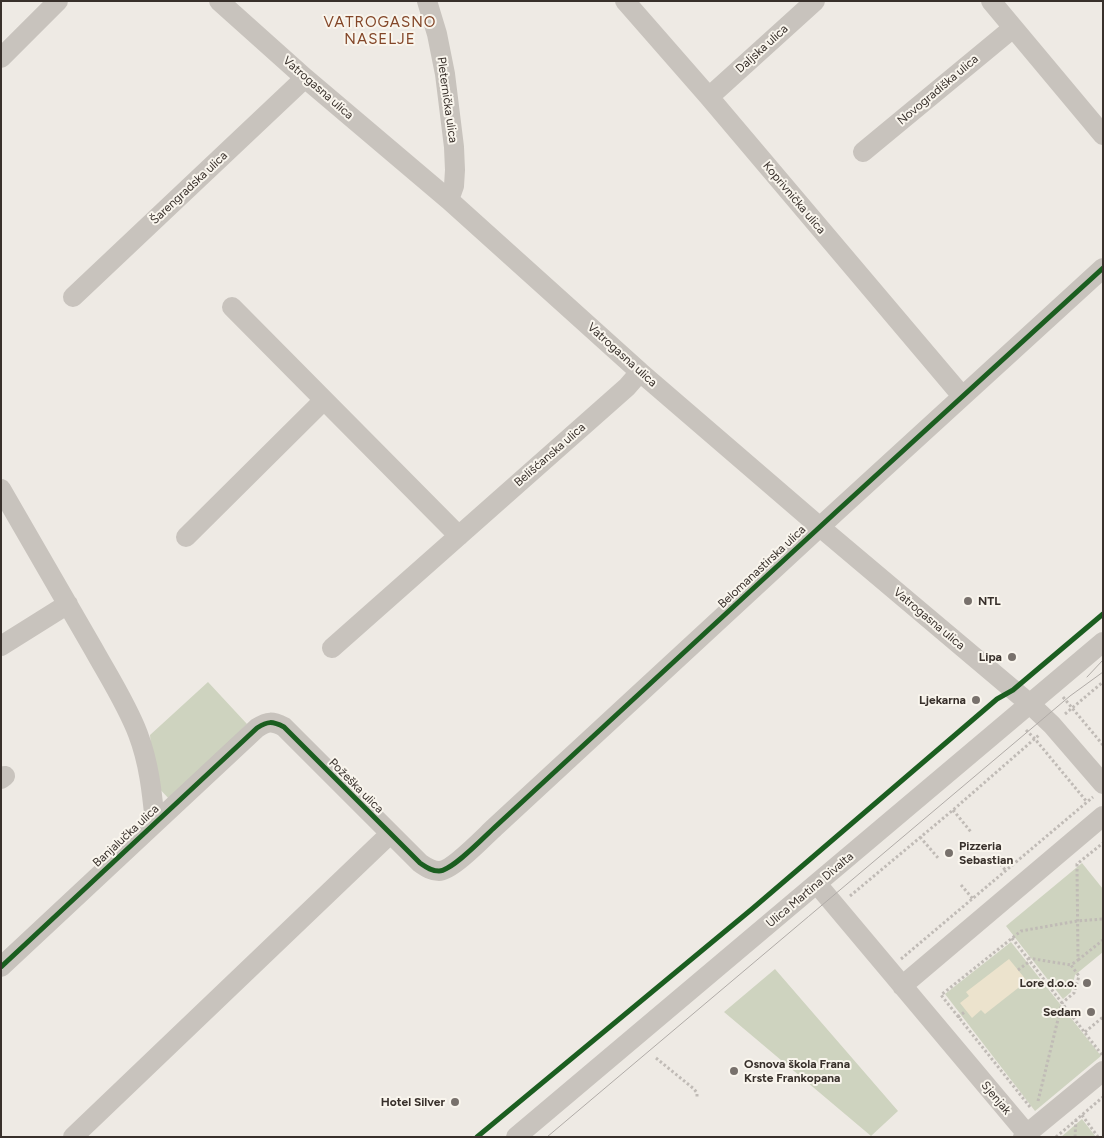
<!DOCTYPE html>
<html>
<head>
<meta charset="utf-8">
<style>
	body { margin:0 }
	#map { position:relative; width:1104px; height:1138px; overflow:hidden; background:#eeeae4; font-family:Figtree,sans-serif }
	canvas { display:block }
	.frame { position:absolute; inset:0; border:2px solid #38302b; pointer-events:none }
</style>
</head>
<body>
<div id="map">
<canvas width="1104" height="1138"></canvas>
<div class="frame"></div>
</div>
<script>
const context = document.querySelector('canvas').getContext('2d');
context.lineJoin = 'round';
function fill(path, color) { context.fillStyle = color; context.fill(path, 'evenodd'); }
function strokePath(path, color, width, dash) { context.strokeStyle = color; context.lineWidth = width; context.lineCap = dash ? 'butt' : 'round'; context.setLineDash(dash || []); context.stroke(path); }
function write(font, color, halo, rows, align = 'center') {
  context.font = font + ' Figtree,sans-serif'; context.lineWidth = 4; context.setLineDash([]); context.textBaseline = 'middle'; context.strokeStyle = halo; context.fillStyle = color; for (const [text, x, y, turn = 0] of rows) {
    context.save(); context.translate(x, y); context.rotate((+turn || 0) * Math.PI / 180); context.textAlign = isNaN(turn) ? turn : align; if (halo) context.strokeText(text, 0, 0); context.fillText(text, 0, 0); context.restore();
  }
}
fill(new Path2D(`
	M 208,682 L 247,724 L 170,800 L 157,786 L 153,769 L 150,735 Z
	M 1082,863 L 1103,889 L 1103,952 L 1075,975 L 1071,992 L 1063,999 L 1006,926 Z
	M 1011,942 L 1101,1056 L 1035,1111 L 945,994 Z
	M 775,969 L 898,1111 L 871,1136 L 724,1012 Z
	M 1082,1119 L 1096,1137 L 1061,1137 Z`), '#ced3bf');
fill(new Path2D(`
	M 1009,959 L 1027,981 L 985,1014 L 981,1010 L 972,1018 L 960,1003 L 969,996 L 966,992 Z`), '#ece3cd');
strokePath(new Path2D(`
	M 1063,697 L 1103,745
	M 1065,714 L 1103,682
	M 1026,730 L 1035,739 L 1087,802
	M 953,810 L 971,832
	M 920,837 L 939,859
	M 997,860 L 1006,871
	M 961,885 L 973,899
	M 850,896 L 953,810 L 1039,735
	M 1012,938 L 1102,1055
	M 1028,958 L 1071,965
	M 901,959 L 1093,797
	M 1078,960 L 1103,940
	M 1018,970 L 1030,961
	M 958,1017 L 966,1011
	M 1085,1032 L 1103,1017
	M 656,1058 L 694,1089 L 697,1093 L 697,1097
	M 1038,1101 L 1062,1003 L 1074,993 L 1079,976 L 1071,965 L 1078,960 L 1077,864 L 1103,843
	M 1030,1107 L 941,995 L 1021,931 L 1077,921 L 1103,919
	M 1082,1115 L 1098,1137
	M 1056,1137 L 1103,1097
	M 1075,1137 L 1076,1120`), '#c0bbb6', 3, [2.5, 2.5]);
strokePath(new Path2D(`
	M 219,1 L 305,78 L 449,200 L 640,372 L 820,527 L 1030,704 L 1052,725 L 1103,784
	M 427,1 L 437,34 L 445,74 L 454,147 L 455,170 L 454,186 L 449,200
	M 625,1 L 709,97 L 962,396
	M 991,1 L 1103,135
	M 1,58 L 58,1
	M 709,97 L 815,1
	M 863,152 L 1013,28
	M 73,297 L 305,78
	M 232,307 L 459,536
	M 1,489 C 32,543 63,596 94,650 C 109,677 127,705 138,734 C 149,763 152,792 155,823
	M 186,537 L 324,400
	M 1,646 L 68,604
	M 332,648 L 627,387 L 640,372
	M 1,779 L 5,776
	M 817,884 L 1027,1134
	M 1,967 L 257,728 C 268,721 272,721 284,727 L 420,863 C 426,867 431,871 439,871 C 452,871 484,837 495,827 L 836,512 L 1103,268
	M 902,986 L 1103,816
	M 73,1137 L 390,834
	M 516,1137 L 1103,642
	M 1023,1137 L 1103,1071`), '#c8c3bd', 20);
strokePath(new Path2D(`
	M 1087,677 L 1103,660
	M 547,1137 L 1070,696 L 1103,672`), '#b0aba7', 1);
strokePath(new Path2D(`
	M 1,967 L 257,728 C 268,721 272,721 284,727 L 420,863 C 426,867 431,871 439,871 C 452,871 484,837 495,827 L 836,512 L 1103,268
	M 477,1137 L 752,909 L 997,699 L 1013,690 L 1103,614`), '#1b5e20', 5);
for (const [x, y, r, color] of [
	[968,601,5,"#78716c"],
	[1012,657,5,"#78716c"],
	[976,700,5,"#78716c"],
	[949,853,5,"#78716c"],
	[1087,983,5,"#78716c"],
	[1091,1012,5,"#78716c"],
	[734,1071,5,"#78716c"],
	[455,1102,5,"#78716c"]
]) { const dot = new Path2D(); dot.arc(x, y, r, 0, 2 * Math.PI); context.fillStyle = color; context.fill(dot); strokePath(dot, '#f9f5ed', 2); }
write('12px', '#38302b', '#f9f5ed', [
	["Daljska ulica",762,49,-42],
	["Vatrogasna ulica",318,88,41],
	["Novogradiška ulica",938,90,-40],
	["Pleternička ulica",447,100,82],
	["Šarengradska ulica",189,188,-43],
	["Koprivnička ulica",794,198,50],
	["Vatrogasna ulica",622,355,42],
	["Belišćanska ulica",550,455,-41],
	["Belomanastirska ulica",762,567,-43],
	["Vatrogasna ulica",929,619,40],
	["Požeška ulica",356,786,45],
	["Banjalučka ulica",126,836,-43],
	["Ulica Martina Divalta",810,890,-40],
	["Sjenjak",996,1098,50]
]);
write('bold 12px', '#38302b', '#f9f5ed', [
	["NTL",978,601,"left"],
	["Lipa",1002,657],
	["Ljekarna",966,700],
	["Pizzeria",959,846,"left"],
	["Sebastian",959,860,"left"],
	["Lore d.o.o.",1077,983],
	["Sedam",1081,1012],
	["Osnova škola Frana",744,1064,"left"],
	["Krste Frankopana",744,1078,"left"],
	["Hotel Silver",445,1102]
], 'right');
context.letterSpacing = '1px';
write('15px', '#834628', '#f9f5ed', [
	["VATROGASNO",380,23],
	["NASELJE",380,40]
]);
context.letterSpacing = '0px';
</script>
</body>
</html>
